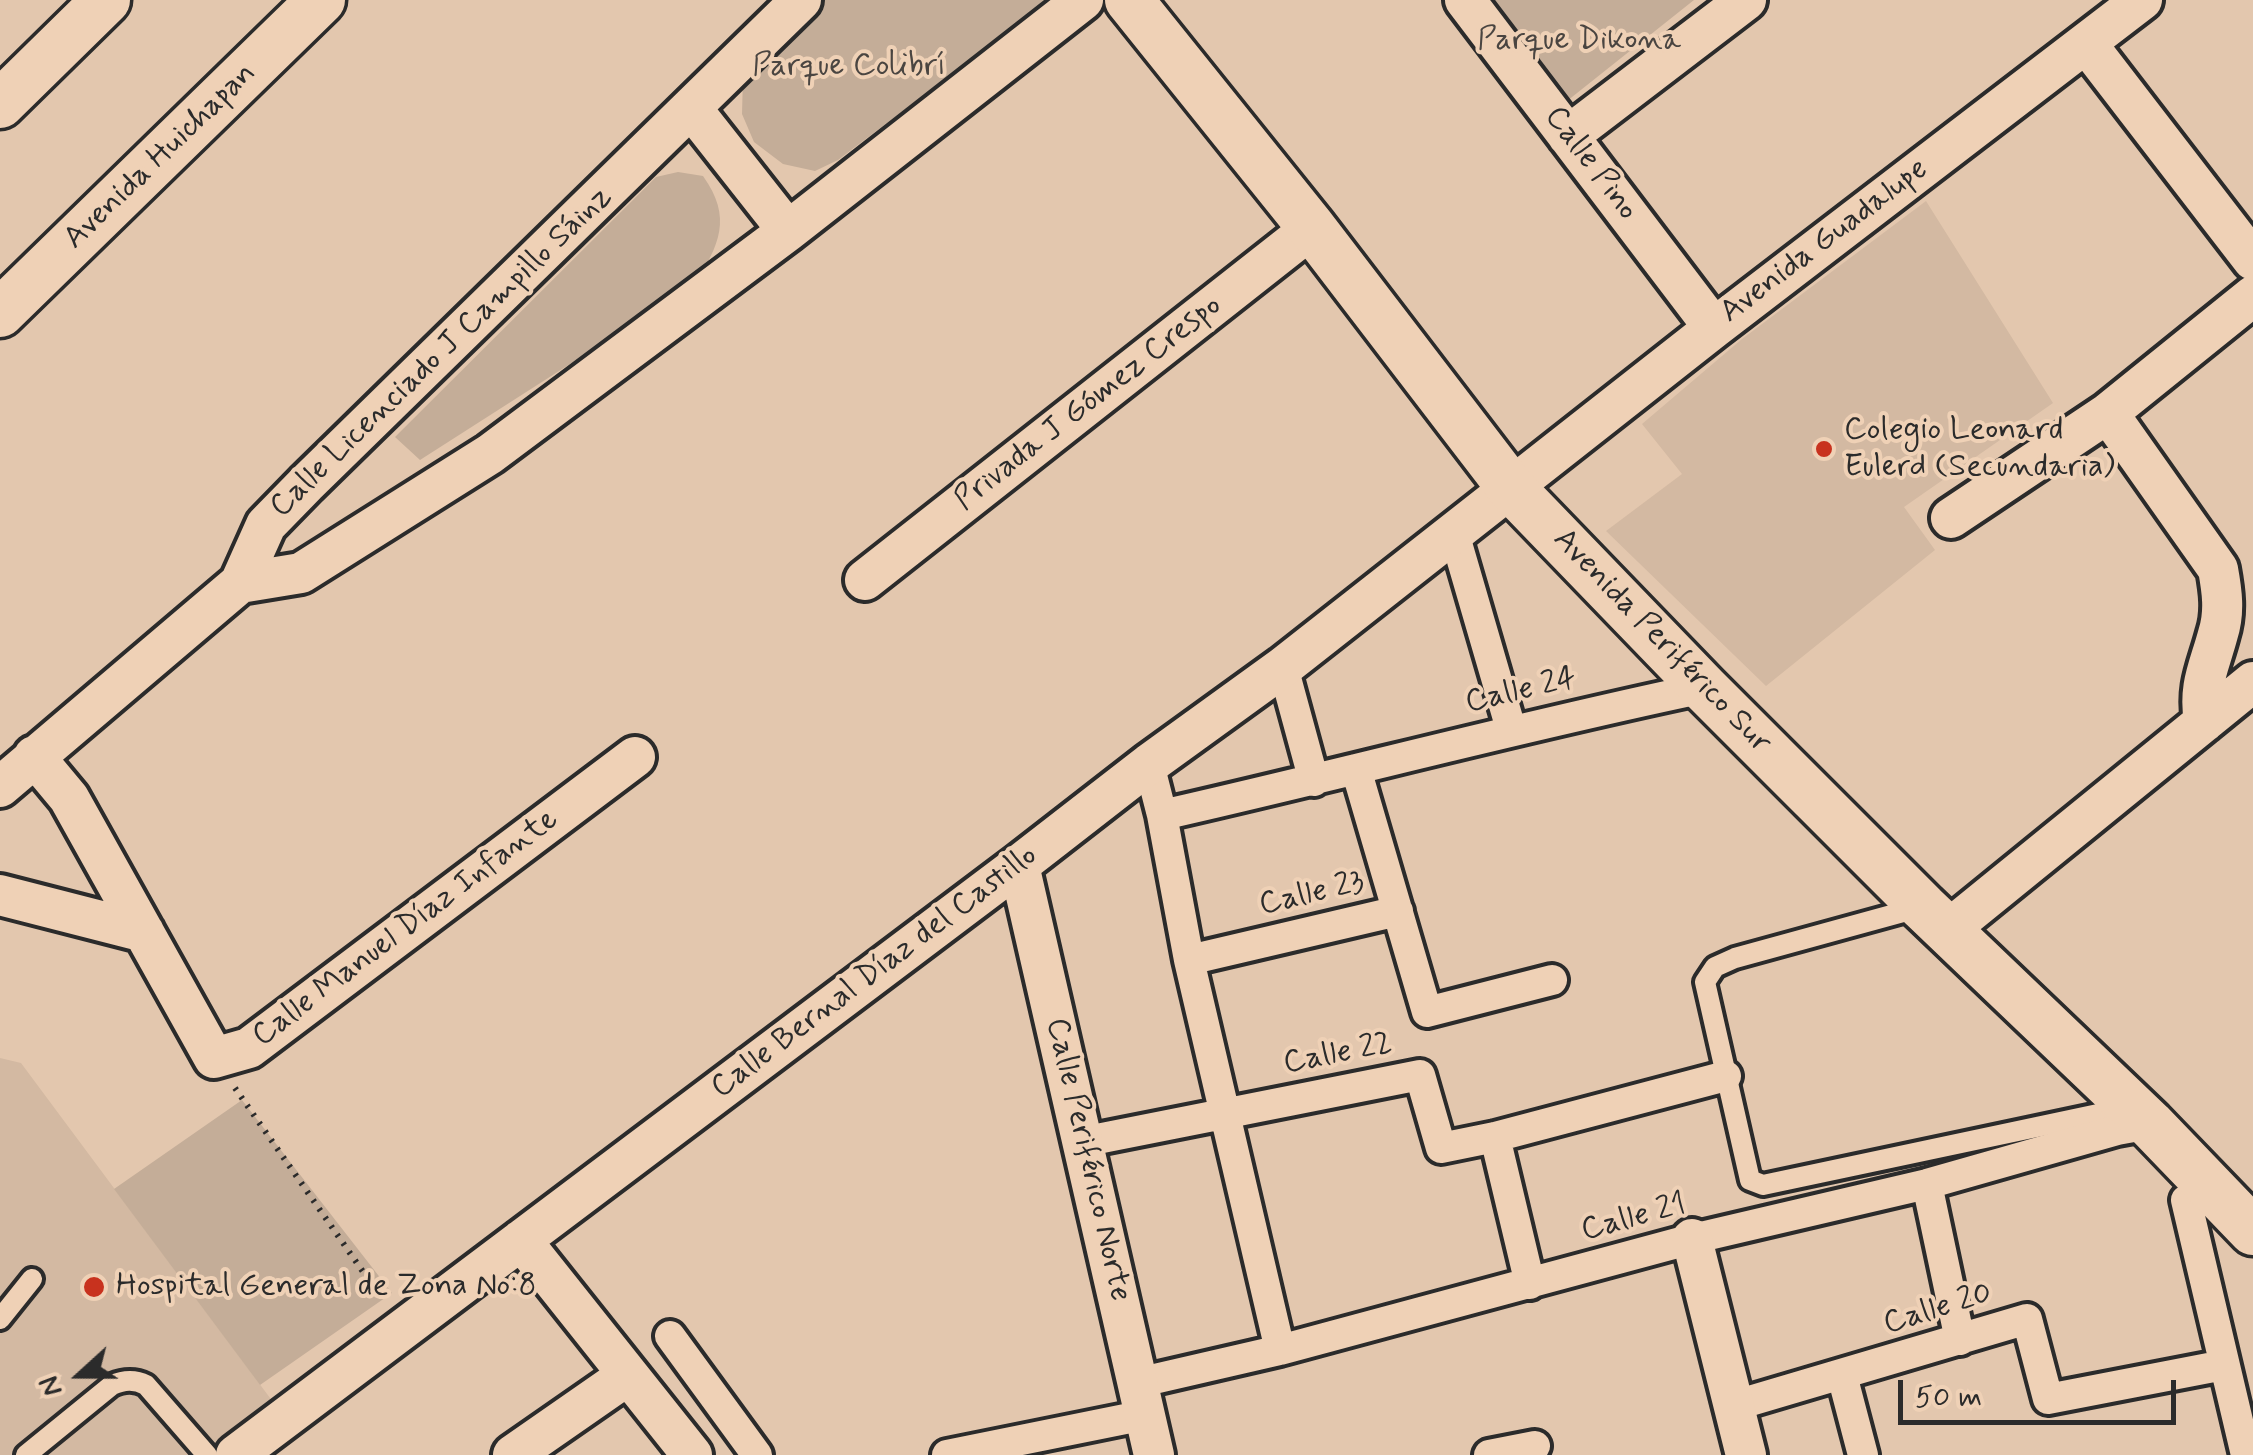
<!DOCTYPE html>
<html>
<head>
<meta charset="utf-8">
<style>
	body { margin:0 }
	#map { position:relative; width:2253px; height:1455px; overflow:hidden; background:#e3c7ae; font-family:Mynerve,sans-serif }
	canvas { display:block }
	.north { position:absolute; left:30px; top:1325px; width:100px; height:100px; -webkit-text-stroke:8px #efd1b6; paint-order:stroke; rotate:249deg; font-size:28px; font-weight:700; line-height:40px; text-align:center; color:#2b2b2b }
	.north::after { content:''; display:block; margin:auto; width:35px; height:45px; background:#2b2b2b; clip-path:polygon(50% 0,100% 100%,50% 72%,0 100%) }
	.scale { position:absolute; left:1898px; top:1380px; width:278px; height:45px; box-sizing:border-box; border:5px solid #2b2b2b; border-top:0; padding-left:12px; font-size:30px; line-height:35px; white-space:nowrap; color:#2b2b2b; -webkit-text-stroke:8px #efd1b6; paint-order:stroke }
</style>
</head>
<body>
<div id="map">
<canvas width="2253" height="1455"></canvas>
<div class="north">N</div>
<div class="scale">50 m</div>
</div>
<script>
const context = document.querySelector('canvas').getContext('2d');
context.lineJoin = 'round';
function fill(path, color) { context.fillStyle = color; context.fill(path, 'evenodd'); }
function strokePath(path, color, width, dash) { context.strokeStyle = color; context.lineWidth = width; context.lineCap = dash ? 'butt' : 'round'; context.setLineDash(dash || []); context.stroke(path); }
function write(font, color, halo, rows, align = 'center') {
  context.font = font + ' Mynerve,sans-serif'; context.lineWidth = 8; context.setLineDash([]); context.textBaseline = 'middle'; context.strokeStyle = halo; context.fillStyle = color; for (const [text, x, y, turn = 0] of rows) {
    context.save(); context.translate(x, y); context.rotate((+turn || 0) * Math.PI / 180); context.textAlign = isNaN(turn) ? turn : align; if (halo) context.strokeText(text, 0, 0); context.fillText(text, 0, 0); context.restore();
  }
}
fill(new Path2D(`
	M 1926,201 L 2053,403 L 1904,507 L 1935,550 L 1766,686 L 1606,531 L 1682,474 L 1642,424 L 1742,339 Z
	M 0,1058 L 21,1063 L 273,1402 L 201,1455 L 0,1455 Z`), '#d3b9a2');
fill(new Path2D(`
	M 821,0 L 1049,0 L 838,160 L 815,171 L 783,164 L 754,142 L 742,114 L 743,76 Z
	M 1494,0 L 1694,0 L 1567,101 Z
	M 678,172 L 703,176 C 733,218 719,245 695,284 L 420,460 L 395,437 L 656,177 Z
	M 242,1100 L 392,1293 L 260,1385 L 114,1189 Z`), '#c4ad98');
const service = new Path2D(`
	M 1921,907 L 1735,958 L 1715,967 L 1705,982 L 1750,1180 L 1763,1185 L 2131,1107
	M 0,1319 L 32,1279
	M 26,1455 L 112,1385 C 124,1380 134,1379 146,1385 L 207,1455`);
const pedestrian = new Path2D(`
	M 1454,533 L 1511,729
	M 1283,667 L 1314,781
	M 1149,764 L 1162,815 L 1189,960 L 1280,1350
	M 1356,769 L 1427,1012 L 1552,980
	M 1162,815 C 1343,774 1522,726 1704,688
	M 1189,960 L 1398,911
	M 1495,1137 L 1530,1284
	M 1082,1142 L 1420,1075 L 1441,1148 L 1495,1137 L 1726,1076
	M 1927,1184 L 1960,1340
	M 2186,1200 L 2246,1455
	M 670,1336 L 757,1455
	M 1842,1375 L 1863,1455
	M 1137,1383 L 1280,1350 L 1692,1239 L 1927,1184 L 2117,1130 L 2150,1124
	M 1733,1406 L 2027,1319 L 2048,1399 L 2224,1365
	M 947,1455 L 1145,1415
	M 1489,1455 L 1535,1446`);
const minor = new Path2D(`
	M 1465,0 L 1714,328
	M 2086,43 L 2253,260
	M 692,109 L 788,231
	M 1568,136 L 1746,0
	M 1951,518 L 2108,413
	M 865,580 L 1312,228
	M 240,583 L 301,573 L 490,454 L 788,231 L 1083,0
	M 2204,722 C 2198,685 2209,668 2218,634 C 2225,612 2222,591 2218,569 L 2108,413 L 2253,296
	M 34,756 L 69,798 L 214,1058 L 249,1048 L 635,757
	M 0,787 L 240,583 L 266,525 L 306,484 L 801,0
	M 1019,865 L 1154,1455
	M 0,895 L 144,932
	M 1948,930 L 2253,682
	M 1692,1239 L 1746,1455
	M 521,1240 L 692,1455
	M 236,1455 L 1019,865 L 1149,764 L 1283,667 L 1714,328 L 2142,0
	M 513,1455 L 628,1375`);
const tertiary = new Path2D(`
	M 1129,0 L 1312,228 L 1511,488 L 1704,688 L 1923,907 L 2150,1124 L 2253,1231
	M 0,104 L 106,0
	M 0,313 L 321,0`);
strokePath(service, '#2b2b2b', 28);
strokePath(pedestrian, '#2b2b2b', 38);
strokePath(minor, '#2b2b2b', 48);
strokePath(tertiary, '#2b2b2b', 55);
strokePath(new Path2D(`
	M 235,1088 L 382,1299`), '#2b2b2b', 6, [2.5, 8]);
strokePath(service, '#efd1b6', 20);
strokePath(pedestrian, '#efd1b6', 30);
strokePath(minor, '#efd1b6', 40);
strokePath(tertiary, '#efd1b6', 48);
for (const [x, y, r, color] of [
	[1824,449,10,"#c8321e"],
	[94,1287,12,"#c8321e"]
]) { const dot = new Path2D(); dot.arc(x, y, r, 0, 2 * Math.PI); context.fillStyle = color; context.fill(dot); strokePath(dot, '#efd1b6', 4); }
write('32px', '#4a4541', '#efd1b6', [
	["Parque Dikona",1579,41],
	["Parque Colibrí",849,67]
]);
write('32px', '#2b2b2b', '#efd1b6', [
	["Avenida Huichapan",161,157,-44],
	["Calle Pino",1590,164,53],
	["Avenida Guadalupe",1825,242,-37],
	["Calle Licenciado J Campillo Sáinz",442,353,-44],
	["Privada J Gómez Crespo",1089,404,-38],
	["Avenida Periférico Sur",1661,642,46],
	["Calle 24",1521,692,-13],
	["Calle 23",1312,895,-13],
	["Calle Manuel Díaz Infante",406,929,-37],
	["Calle Bernal Díaz del Castillo",875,973,-37],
	["Calle 22",1338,1055,-11],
	["Calle Periférico Norte",1087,1160,77],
	["Calle 21",1634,1219,-15],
	["Calle 20",1938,1310,-17]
]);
write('32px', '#2b2b2b', '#efd1b6', [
	["Colegio Leonard",1844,431],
	["Eulerd (Secundaria)",1844,468],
	["Hospital General de Zona No:8",116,1287]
], 'left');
</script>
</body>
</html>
